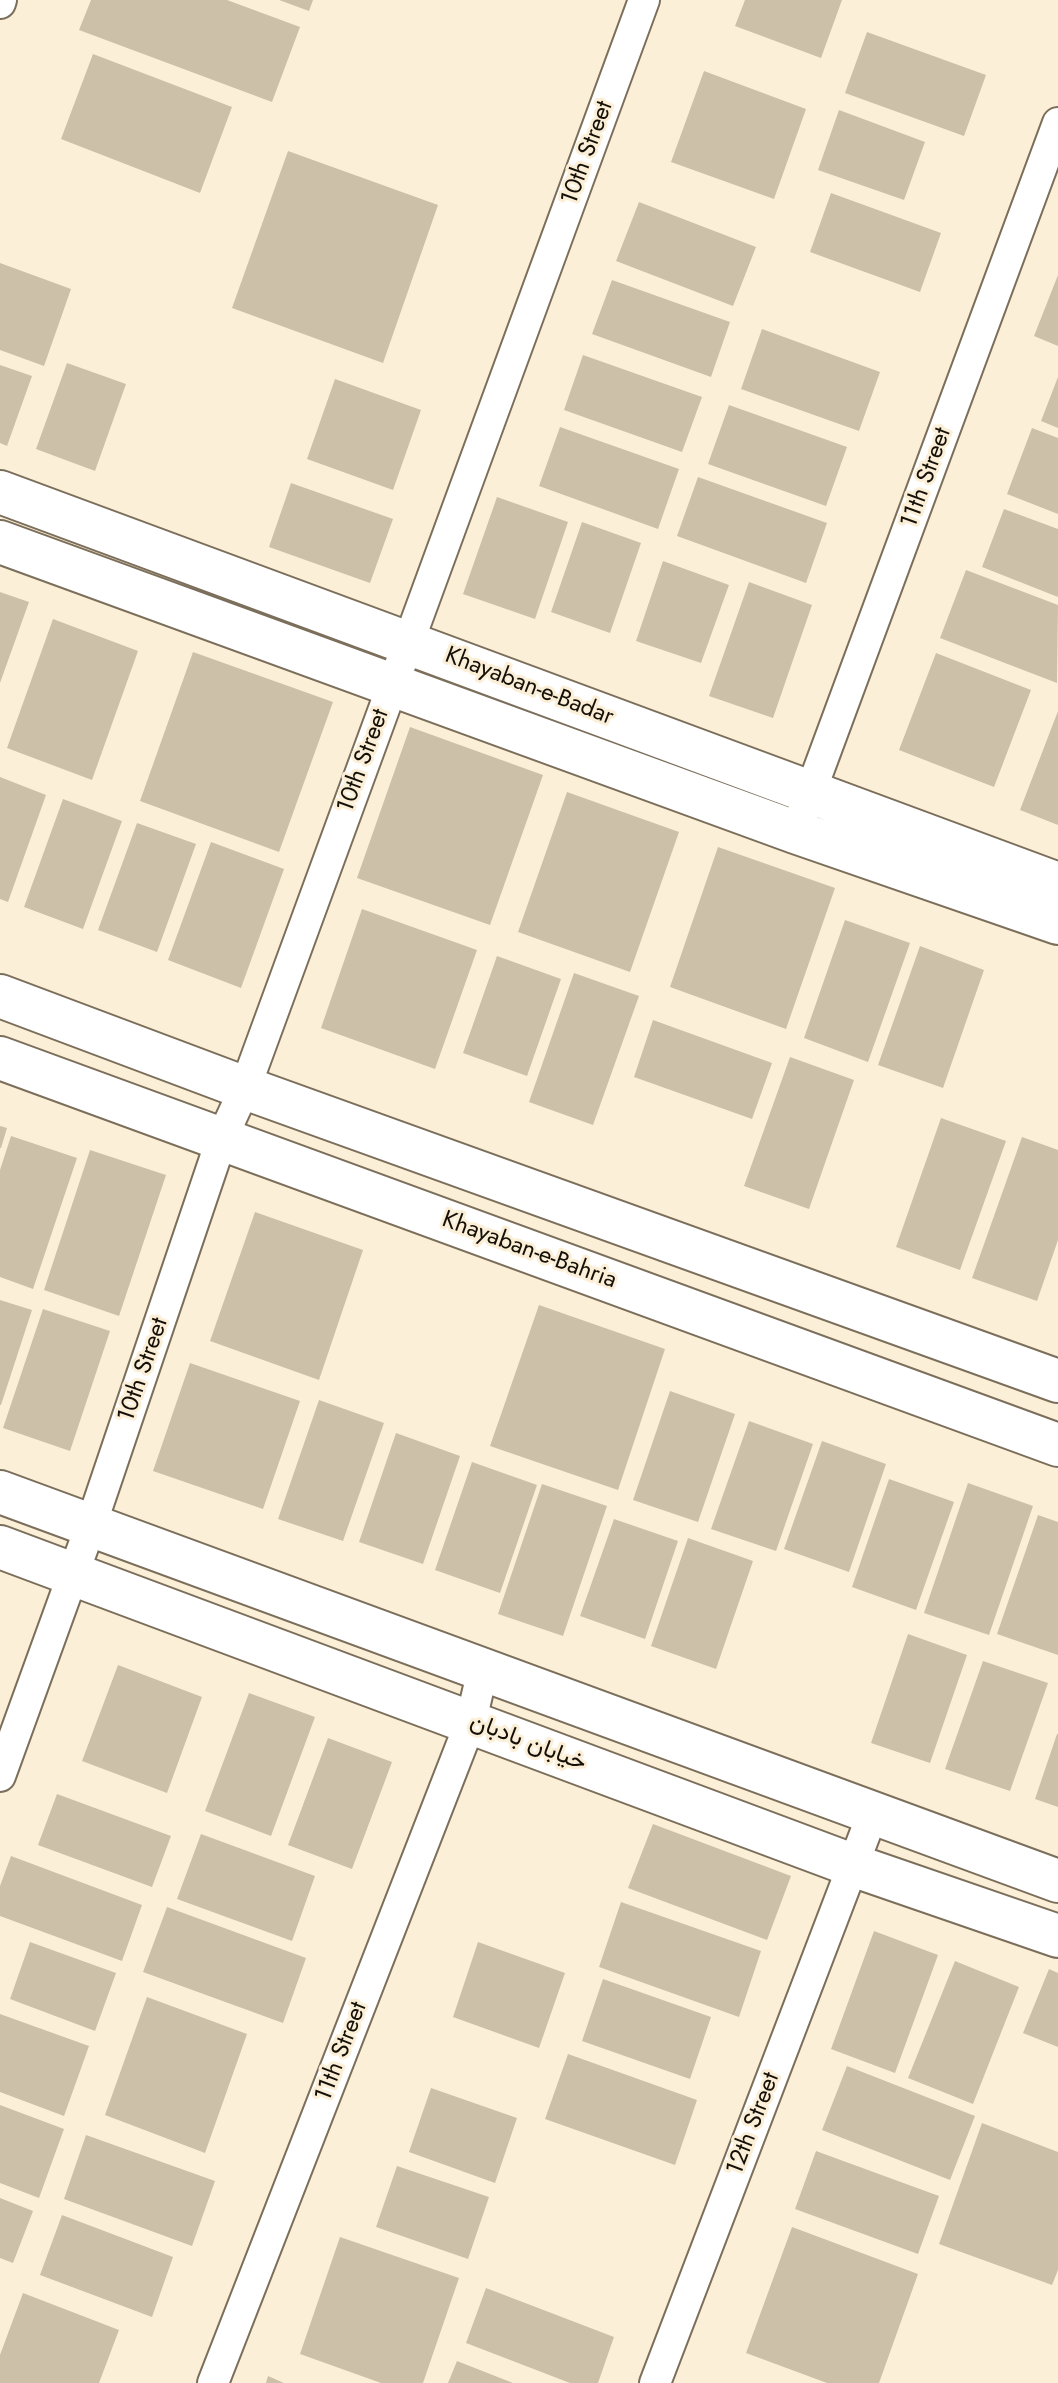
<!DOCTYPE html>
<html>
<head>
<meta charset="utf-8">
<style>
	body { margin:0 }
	canvas { display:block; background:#fcefd8 }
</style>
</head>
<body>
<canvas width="1058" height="2383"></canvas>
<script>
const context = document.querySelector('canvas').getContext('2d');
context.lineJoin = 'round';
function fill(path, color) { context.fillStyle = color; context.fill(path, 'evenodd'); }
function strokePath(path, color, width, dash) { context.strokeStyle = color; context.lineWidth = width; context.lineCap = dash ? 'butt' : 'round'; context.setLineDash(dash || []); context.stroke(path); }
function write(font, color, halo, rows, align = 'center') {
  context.font = font + ' Jost,Vazirmatn,sans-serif'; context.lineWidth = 6; context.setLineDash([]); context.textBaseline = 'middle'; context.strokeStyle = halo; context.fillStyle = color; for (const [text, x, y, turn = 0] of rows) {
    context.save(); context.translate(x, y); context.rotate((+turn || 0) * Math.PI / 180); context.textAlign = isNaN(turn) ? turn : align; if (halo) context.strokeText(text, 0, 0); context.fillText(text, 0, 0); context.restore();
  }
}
fill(new Path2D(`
	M 91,0 L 227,0 L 300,27 L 272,102 L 79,30 Z
	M 279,0 L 313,0 L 309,11 Z
	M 745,0 L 842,0 L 821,58 L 735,26 Z
	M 867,32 L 986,75 L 964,136 L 845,93 Z
	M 93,54 L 232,107 L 200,193 L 61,139 Z
	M 704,71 L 806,109 L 774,199 L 671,162 Z
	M 839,110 L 925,142 L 904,200 L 818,170 Z
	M 288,151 L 438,205 L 383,363 L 232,308 Z
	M 831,193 L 941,233 L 920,292 L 810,252 Z
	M 639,202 L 756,247 L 733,306 L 616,261 Z
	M 0,263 L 71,289 L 44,366 L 0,350 Z
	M 1058,275 L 1058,346 L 1034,336 Z
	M 612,280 L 730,322 L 711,377 L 592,334 Z
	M 762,329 L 880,372 L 859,431 L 741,389 Z
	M 583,355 L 702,397 L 682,452 L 564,410 Z
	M 67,363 L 126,384 L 95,471 L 36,449 Z
	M 0,365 L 32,376 L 7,446 L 0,443 Z
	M 1058,377 L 1058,428 L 1041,421 Z
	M 335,379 L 421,410 L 393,490 L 307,459 Z
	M 729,405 L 847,447 L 826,506 L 708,464 Z
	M 560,427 L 679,469 L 658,529 L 539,486 Z
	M 1032,428 L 1058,438 L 1058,514 L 1007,494 Z
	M 698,477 L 827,523 L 806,583 L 677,536 Z
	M 291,483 L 393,519 L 370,583 L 269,547 Z
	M 497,497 L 568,522 L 535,619 L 463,594 Z
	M 1004,509 L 1058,529 L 1058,597 L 982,567 Z
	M 582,522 L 641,543 L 610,633 L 551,612 Z
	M 663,561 L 729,585 L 701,663 L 636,641 Z
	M 966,570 L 1058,605 L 1057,683 L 940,638 Z
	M 749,582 L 812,605 L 773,718 L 709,696 Z
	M 0,592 L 29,602 L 0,683 Z
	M 53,619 L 138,651 L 92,780 L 7,748 Z
	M 193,652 L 333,702 L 279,852 L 140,801 Z
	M 936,653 L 1031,690 L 994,787 L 899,750 Z
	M 1058,711 L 1058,825 L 1020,810 Z
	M 410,727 L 543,775 L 490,925 L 357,878 Z
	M 0,777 L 46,795 L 8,902 L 0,899 Z
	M 567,792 L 679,832 L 630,972 L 518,932 Z
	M 63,799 L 122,821 L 83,929 L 24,907 Z
	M 137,823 L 196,844 L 157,952 L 98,930 Z
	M 211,842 L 284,869 L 241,988 L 168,960 Z
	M 718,847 L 835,888 L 786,1029 L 670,987 Z
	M 362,909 L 477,950 L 435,1069 L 321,1028 Z
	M 845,920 L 910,943 L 868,1062 L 804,1038 Z
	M 920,946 L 984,970 L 943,1088 L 878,1065 Z
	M 497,956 L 561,979 L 527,1076 L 463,1053 Z
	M 574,973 L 639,996 L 593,1125 L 529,1102 Z
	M 653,1020 L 772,1063 L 752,1119 L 634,1077 Z
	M 790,1057 L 854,1080 L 809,1209 L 744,1186 Z
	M 941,1118 L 1006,1141 L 960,1270 L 896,1247 Z
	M 0,1126 L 7,1128 L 1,1148 L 0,1148 Z
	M 11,1136 L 77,1158 L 33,1289 L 0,1277 L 0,1170 Z
	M 1022,1137 L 1058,1150 L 1058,1240 L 1037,1301 L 972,1278 Z
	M 90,1150 L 166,1175 L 119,1316 L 44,1290 Z
	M 255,1212 L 363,1250 L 319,1380 L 210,1341 Z
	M 0,1300 L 32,1310 L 1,1405 L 0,1405 Z
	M 539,1305 L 665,1349 L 618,1490 L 490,1446 Z
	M 43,1309 L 110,1331 L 70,1451 L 3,1428 Z
	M 190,1363 L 300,1401 L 263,1509 L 153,1471 Z
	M 670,1391 L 735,1414 L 698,1522 L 633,1500 Z
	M 319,1400 L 384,1423 L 343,1541 L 278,1519 Z
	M 749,1421 L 813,1444 L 776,1551 L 711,1529 Z
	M 396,1433 L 460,1456 L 423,1564 L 359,1542 Z
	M 822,1441 L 886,1464 L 849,1572 L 784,1549 Z
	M 472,1462 L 537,1485 L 500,1593 L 435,1570 Z
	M 889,1479 L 954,1502 L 916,1610 L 852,1587 Z
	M 968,1483 L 1033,1506 L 989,1635 L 924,1613 Z
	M 542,1484 L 607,1506 L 563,1636 L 498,1614 Z
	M 1038,1515 L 1058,1522 L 1058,1655 L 997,1634 Z
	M 614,1519 L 678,1541 L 645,1639 L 580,1616 Z
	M 688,1538 L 753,1561 L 716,1669 L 651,1646 Z
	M 908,1634 L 967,1655 L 930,1763 L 871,1743 Z
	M 983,1661 L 1048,1683 L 1010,1791 L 945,1769 Z
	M 118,1665 L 202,1697 L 167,1793 L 82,1761 Z
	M 249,1693 L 315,1717 L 271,1836 L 205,1811 Z
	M 1057,1734 L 1058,1734 L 1058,1807 L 1035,1799 Z
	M 328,1738 L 392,1762 L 352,1869 L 288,1845 Z
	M 57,1794 L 171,1836 L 152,1887 L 38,1845 Z
	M 653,1824 L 791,1876 L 767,1940 L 628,1888 Z
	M 201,1834 L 315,1876 L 292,1941 L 177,1899 Z
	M 11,1856 L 142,1905 L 122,1961 L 0,1916 L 0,1886 Z
	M 621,1902 L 761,1951 L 739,2017 L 599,1967 Z
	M 167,1907 L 306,1958 L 283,2023 L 143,1972 Z
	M 874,1931 L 938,1955 L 895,2073 L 831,2049 Z
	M 30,1942 L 116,1973 L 95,2031 L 10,1999 Z
	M 478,1942 L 565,1973 L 539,2048 L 453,2017 Z
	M 955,1961 L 1019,1987 L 973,2104 L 908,2078 Z
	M 1049,1969 L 1058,1973 L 1058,2047 L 1023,2033 Z
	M 603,1979 L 711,2017 L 690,2079 L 582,2041 Z
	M 147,1997 L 247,2034 L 205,2153 L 105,2115 Z
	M 0,2014 L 89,2046 L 64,2116 L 0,2092 Z
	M 568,2054 L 697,2100 L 675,2165 L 545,2119 Z
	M 847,2066 L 975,2116 L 950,2180 L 822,2130 Z
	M 431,2088 L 517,2118 L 495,2183 L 409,2152 Z
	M 0,2105 L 64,2129 L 39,2198 L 0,2183 Z
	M 982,2123 L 1058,2152 L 1058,2270 L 1052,2285 L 939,2244 Z
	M 86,2135 L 215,2181 L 192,2246 L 64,2199 Z
	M 816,2151 L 939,2196 L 918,2254 L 795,2209 Z
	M 397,2166 L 489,2197 L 468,2259 L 376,2227 Z
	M 0,2198 L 33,2211 L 13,2263 L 0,2258 Z
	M 62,2215 L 173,2257 L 152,2317 L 40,2275 Z
	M 792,2227 L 918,2274 L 879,2383 L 827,2383 L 746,2353 Z
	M 340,2237 L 459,2278 L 423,2383 L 381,2383 L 300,2354 Z
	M 486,2288 L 614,2337 L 598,2383 L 570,2383 L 466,2343 Z
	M 23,2293 L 119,2330 L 99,2383 L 0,2383 L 0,2355 Z
	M 457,2361 L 513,2383 L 448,2383 Z
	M 268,2376 L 284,2383 L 266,2383 Z`), '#ccc0a9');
const street = new Path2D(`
	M 0,3 L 1,0
	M 803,812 L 1058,123
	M 0,1776 L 91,1525 L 222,1138 L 245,1088 L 644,0
	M 213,2383 L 471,1721 L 483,1669
	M 655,2383 L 873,1813`);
const secondary = new Path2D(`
	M 0,492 L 1058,884
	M 0,542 L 795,832 L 1058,923
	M 0,996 L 245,1088 L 1058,1381
	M 0,1058 L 1058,1445
	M 0,1492 L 1058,1881
	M 0,1547 L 852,1865 L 1058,1936`);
strokePath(street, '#7b6f5b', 34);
strokePath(secondary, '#7b6f5b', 46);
strokePath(street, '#fff', 30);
strokePath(secondary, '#fff', 42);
write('24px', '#141008', '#fcefd8', [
	["10th Street",588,153,-70],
	["11th Street",927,478,-70],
	["Khayaban-e-Badar",529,687,21],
	["10th Street",364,761,-70],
	["Khayaban-e-Bahria",529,1251,20],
	["10th Street",144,1370,-71],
	["خیابان بادبان",528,1743,21],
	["11th Street",342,2052,-69],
	["12th Street",754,2124,-69]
]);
</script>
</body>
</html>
